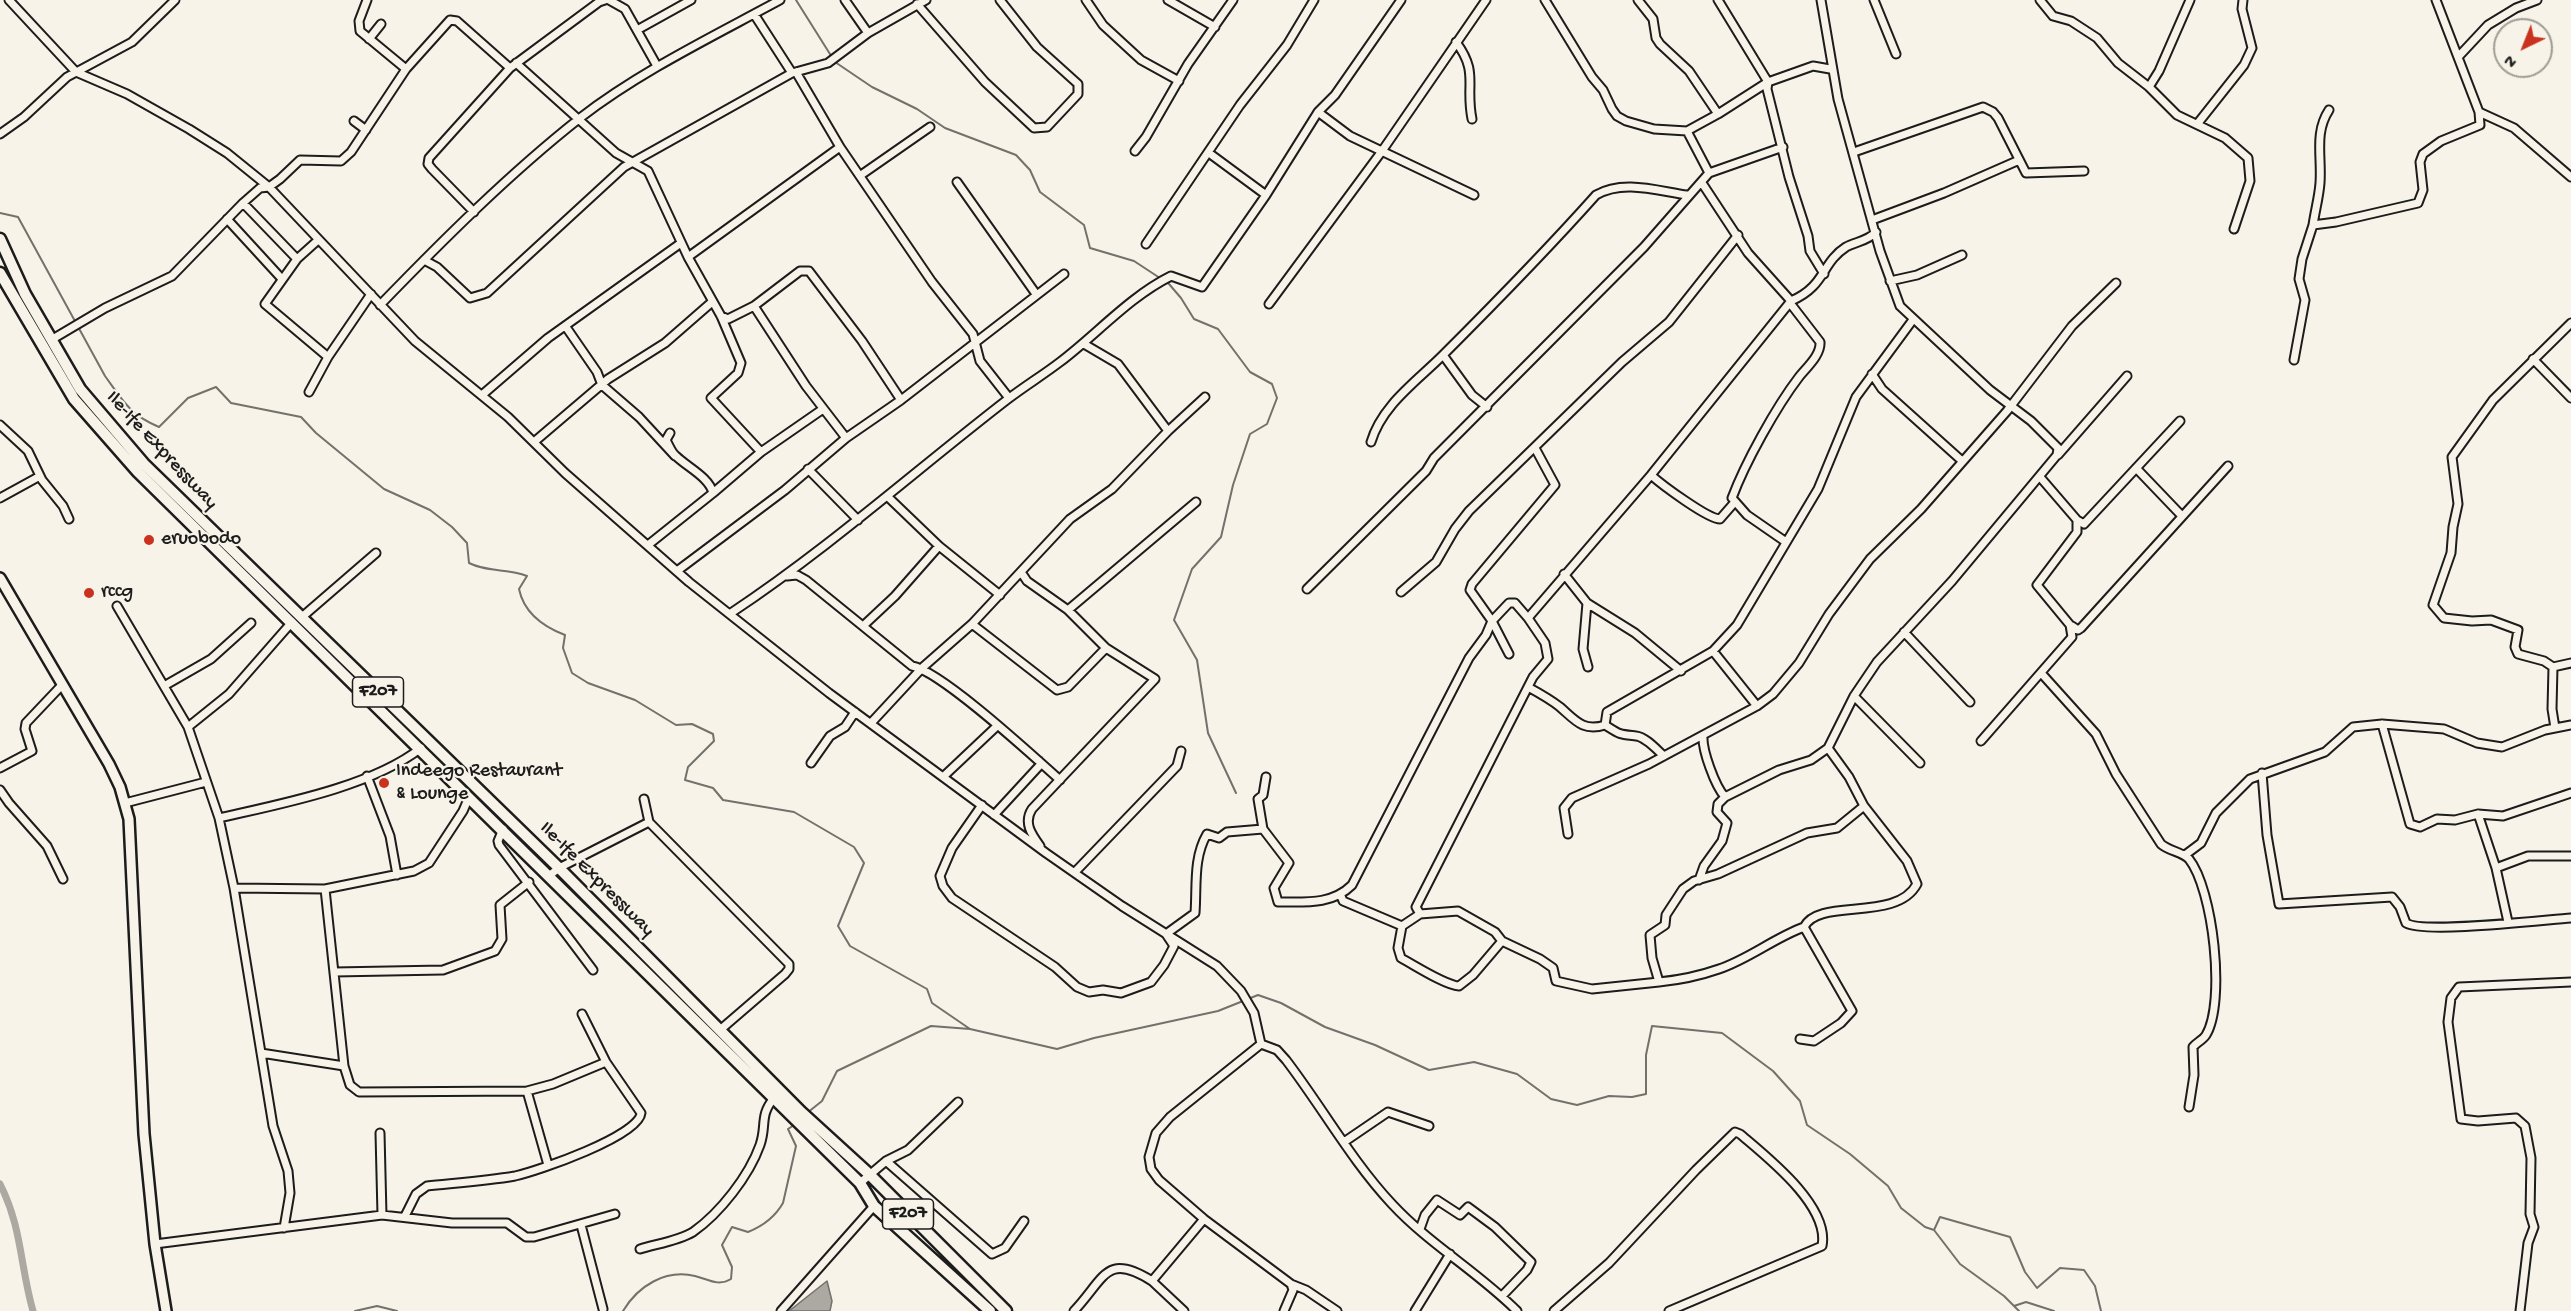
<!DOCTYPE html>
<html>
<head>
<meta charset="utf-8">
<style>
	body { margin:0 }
	#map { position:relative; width:2571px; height:1311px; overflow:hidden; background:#f7f3e8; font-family:"Gochi Hand",sans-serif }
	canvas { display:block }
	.north { position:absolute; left:2493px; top:18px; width:60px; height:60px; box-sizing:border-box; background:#f7f3e8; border:2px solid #9f9d96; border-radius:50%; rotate:223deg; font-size:16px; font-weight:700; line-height:24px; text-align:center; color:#1c1c1c }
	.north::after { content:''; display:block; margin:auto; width:21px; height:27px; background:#c8321e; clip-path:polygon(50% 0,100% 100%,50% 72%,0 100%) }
</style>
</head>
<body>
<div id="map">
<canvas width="2571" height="1311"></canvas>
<div class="north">N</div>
</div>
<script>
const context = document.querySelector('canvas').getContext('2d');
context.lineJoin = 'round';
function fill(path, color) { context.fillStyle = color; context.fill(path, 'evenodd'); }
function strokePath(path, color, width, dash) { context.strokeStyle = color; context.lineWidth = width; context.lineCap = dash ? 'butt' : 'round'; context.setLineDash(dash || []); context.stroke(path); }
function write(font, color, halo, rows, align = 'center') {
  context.font = font + ' "Gochi Hand",sans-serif'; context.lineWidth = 4.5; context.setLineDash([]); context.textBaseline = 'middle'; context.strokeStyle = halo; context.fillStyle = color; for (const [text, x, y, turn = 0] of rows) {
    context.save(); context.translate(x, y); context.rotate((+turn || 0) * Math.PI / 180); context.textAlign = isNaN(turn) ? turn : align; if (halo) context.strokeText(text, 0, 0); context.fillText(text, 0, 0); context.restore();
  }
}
const water = new Path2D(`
	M 827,1281 L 832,1301 L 830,1311 L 789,1311 Z`);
fill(water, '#aca9a2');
strokePath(water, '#72716c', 1.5);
strokePath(new Path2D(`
	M 796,0 L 835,62 L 872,87 L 917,109 L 945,128 L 1016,155 L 1030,170 L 1040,192 L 1084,225 L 1090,248 L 1134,261 L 1169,284 L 1181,298 L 1194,319 L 1218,329 L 1250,372 L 1272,384 L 1277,398 L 1267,424 L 1250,434 L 1233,485 L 1221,537 L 1192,569 L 1174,620 L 1197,660 L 1208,733 L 1236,793
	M 0,213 L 18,217 L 105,376 C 123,401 130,415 159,427 L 188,398 L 216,387 L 231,403 L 301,417 L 316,433 L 384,489 L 430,510 L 452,527 L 467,543 L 469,563 C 489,573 507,568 527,576 L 519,589 C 524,613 544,627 565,635 L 563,648 L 572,673 L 588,683 L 635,700 L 676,725 L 692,724 L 713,734 L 714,741 L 688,767 L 685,780 L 713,788 L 723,800 L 794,812 L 854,847 L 864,863 L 838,926 L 850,946 L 927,989 L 932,1003 L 970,1029
	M 1248,999 L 1258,995 L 1281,1003 L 1325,1027 L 1375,1045 L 1429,1070 L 1474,1062 L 1517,1074 L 1551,1099 L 1577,1105 L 1609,1096 L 1632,1097 L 1646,1094 L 1646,1055 L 1652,1026 L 1722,1033 L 1773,1071 L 1800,1101 L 1807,1125 L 1850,1154 L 1888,1186 L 1901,1208 L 1925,1227 L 1934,1230 L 1960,1264 L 2004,1296 L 2019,1311
	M 807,1113 L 822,1101 L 837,1071 L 931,1026 L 970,1029 L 1057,1049 L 1094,1038 L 1218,1011 L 1243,1001
	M 1934,1230 L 1940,1217 L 2010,1237 L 2025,1272 L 2037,1288 L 2060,1268 L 2084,1270 L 2095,1286 L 2101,1311
	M 2014,1306 L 2026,1302 L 2054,1311
	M 355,1311 L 377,1306 L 397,1311
	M 623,1311 C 638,1286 665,1269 695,1276 C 708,1279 718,1287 731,1279 L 732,1267 L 722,1245 L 732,1227 L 748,1232 C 763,1226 775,1217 783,1203 L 796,1146 L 788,1129 L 794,1125`), '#72716c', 2);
strokePath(new Path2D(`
	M 0,1184 C 22,1227 20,1266 33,1311`), '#aca9a2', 7);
const minor = new Path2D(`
	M 9,0 L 76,72 L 127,94 L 189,129 L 227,153 L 269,187 L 415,341 L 508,417 L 565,473 L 689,582 L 829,693 L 1046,853 L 1122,906 L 1217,966 L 1241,991 L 1254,1013 L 1261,1044 L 1277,1050 L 1286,1060 C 1322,1107 1351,1160 1392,1204 C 1429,1244 1478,1272 1517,1311
	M 367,0 L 359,21 L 360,31 L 406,69
	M 609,0 L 625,9 L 657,66
	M 1086,0 L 1103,25 L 1141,60 L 1179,81
	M 1168,0 L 1215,27
	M 1401,0 L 1335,95 L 1318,112 L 1350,136 L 1474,195
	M 1545,0 L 1592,77 L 1603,90 L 1612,109 L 1617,116 L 1626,121 L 1654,129 L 1687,131 L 1718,114 L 1768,82 L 1718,0
	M 1638,0 L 1653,19 L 1656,38 L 1660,44 L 1689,71 L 1718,114
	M 1874,0 L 1896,54
	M 2040,0 L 2053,16 L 2071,21 L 2097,38 L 2118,63 L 2149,87 L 2159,71 L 2190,0
	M 2436,0 L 2479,112 L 2514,128 L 2571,177
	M 917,4 L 985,82 L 1034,128 L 1047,127 L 1078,94 L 1078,84 L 1037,47 L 1000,0
	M 754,14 L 792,73
	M 637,30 L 691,0
	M 868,33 L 926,0
	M 369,39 L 381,24
	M 1456,42 C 1479,73 1465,84 1472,119
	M 2459,56 L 2488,25 L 2516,8 L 2537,0
	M 516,63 L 616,153 L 648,171 L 688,257 L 721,316 L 741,363 L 738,373 L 711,398 L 761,452
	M 796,72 L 840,147
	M 2149,87 L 2177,115 L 2225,138 L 2248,158 L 2250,181 L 2234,229
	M 2329,110 C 2314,133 2322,156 2320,183 C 2319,197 2315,211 2313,225 L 2336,222 L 2418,203 L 2423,190 L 2420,162 L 2423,154 L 2441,141 L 2480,125 L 2479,112
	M 354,121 L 366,130
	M 2198,123 L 2244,65 L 2252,48 L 2242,9 L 2243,0
	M 1687,131 L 1709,173
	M 0,134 L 24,117 L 67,77 L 132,42 L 175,0
	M 1135,151 L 1146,137 L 1188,64 L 1233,0
	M 1854,152 L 1983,107 L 1993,112 L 1998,118 L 2026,173 L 2084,171
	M 1209,153 L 1266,195
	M 861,175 L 930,127
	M 957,182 L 1036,294
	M 1702,183 L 1748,253 L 1791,301
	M 243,203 L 297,259
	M 474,212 L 432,169 L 428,164 L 429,158 L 510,68 L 599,2 L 605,0
	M 227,219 L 282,279
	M 1872,220 L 1944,193 L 2017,161
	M 317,241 L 297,259 L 265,304 L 328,357
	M 1146,244 L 1240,105 L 1287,45 L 1314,0
	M 688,257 L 840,147 L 932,282 L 973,334 L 980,361 L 1009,398
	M 424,260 L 437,267 L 470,298 L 487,293 L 624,167 L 792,73 L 828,63 L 868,33 L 845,0
	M 1824,274 L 1810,251 L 1808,236 L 1789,177 L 1767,89 L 1768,82 L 1813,66 L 1830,69
	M 1890,281 L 1917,275 L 1962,255
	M 1269,304 L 1382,151 L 1486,0
	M 380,305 C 443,240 509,174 580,118 C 641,71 712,37 780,0
	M 754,306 L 806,386 L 846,438
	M 721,316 L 728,319 L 754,306 L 800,271 L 809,271 L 862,341 L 901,400
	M 566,327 L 597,372 L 602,385 L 639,417 L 675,456
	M 51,340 L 105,308 L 172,276 L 243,203 L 260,188 L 269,187 L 280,179 L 300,160 L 341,161 L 351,152 L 406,69 L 450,20 L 457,21 L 510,68
	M 1084,344 L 1118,364 L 1168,431
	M 1443,355 L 1472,395 L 1487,407
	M 2533,359 L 2571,398
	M 2294,360 L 2305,300 L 2299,279 L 2302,259 L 2313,225
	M 1872,374 L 1882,389 L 1961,460
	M 309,392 L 328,357 L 371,294
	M 482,395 L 548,338 L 681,243
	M 0,425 L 28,451 L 42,480 L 63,506 L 69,519
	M 534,442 L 608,379 L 665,343 L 712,302
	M 1371,442 C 1382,405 1416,382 1443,355 C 1495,303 1547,250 1596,195 C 1623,179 1658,191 1687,195
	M 2058,455 L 2127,376
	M 2136,468 L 2181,515
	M 808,469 L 858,520
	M 1651,475 C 1662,485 1708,519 1720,519 L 1734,503
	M 2040,477 L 2077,520 L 2084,524 L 2180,421
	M 713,493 L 761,452 L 823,409
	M 888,497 L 939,546 L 1000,595
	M 0,498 L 40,476
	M 1786,542 L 1747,515 L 1732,498 C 1745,463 1776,407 1799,377 C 1807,367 1821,355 1820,342 L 1790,303
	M 648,545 L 713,493 C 709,477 687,467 676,456 C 671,452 669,445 666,440 L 670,433
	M 677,571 L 785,490 L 846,438 L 901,400 L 1064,274
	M 1021,572 L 1027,581 L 1068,610 L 1106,648 L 1155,679 L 1032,809 C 1023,823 1032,835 1040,846
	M 1564,574 L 1587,603 L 1635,633 L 1681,671
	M 787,576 L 797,575 L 806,580 L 912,666 C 941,671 1033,756 1060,780
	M 1307,589 L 1426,471 L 1434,458 L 1644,247 L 1709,173 L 1783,147
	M 1401,592 L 1436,562 L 1455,529 L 1469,511 L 1622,362 L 1669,322 L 1738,235
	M 1587,603 L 1583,649 L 1588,667
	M 117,606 L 188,727 L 219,818 L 234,888 L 273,1126 L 288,1171 L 290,1193 L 284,1228
	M 1068,610 L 1196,502
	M 731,613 C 829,548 916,470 1008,399 C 1025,386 1043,375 1060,362 C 1097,334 1129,297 1171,276 L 1202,287 L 1266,195 L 1318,112
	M 302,617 L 376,553
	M 972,624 L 1057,690 L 1068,687 L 1106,648
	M 863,626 L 895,596 L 939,546
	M 2072,626 L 2078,630 L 2081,628 L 2228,466
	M 1904,632 L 1970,702
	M 1509,654 L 1492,621 L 1470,590 L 1472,584 L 1555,485 L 1535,448
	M 2553,667 L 2571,663
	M 2042,674 L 2096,734 L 2116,774 L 2161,844 C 2169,851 2182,852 2189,859 C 2213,889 2226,1002 2206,1035 C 2203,1040 2197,1042 2193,1047 L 2194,1075 L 2189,1107
	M 164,686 L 211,659 L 251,623
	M 1528,687 C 1539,693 1550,699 1560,707 C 1575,720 1583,732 1605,725
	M 1854,696 L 1920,763
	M 1757,706 L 1773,694 L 1799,663 L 1829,614 L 1870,559 L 1921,509 L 2007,411 L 2072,326 L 2116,283
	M 871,723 L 922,668 L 972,624 L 1070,519 L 1112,489 L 1168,431 L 1205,397
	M 2382,724 L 2410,824 L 2420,827 L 2437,819 L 2455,820 L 2478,814 L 2503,816 L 2571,793
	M 188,727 L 229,694 L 292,622
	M 2555,728 L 2552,709 L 2553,667 L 2544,661 L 2518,654 L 2515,647 L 2518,630 L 2491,620 L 2472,621 L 2444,618 L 2433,605 L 2451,553 L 2453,527 L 2458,504 L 2452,457 L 2493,400 L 2571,323
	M 1703,736 C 1702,750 1715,786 1725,797
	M 1981,741 L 2072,637 L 2070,625 L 2037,585 L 2077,532 L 2077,520
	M 1828,748 L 1849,777 L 1864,806 L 1837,828 L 1807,833 L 1718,874 L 1694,881 L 1683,889 L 1666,915 L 1665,925 L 1650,935 L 1652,958 L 1659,982 L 1592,989 L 1556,981 L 1553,968 L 1540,959 L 1502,941 L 1495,932 L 1458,911 L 1420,914 L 1416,907 L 1533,677 L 1548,659 L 1545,643 L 1528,618 L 1651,475 L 1791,301 C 1826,286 1821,263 1846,247 C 1855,242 1868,241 1876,232
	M 1664,756 C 1657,750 1646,737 1636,736 C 1618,734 1621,735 1605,725 L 1607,712 L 1713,651 L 1737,625 L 1818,489 L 1856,397 L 1912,321
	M 811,763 L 830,736 L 845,727 L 855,712
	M 0,768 L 32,751 L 25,729 L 26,723 L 62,685
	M 2262,773 L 2267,835 L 2279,904 L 2392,897 L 2400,907 L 2406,923 C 2423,934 2543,920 2571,918
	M 367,776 L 390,836 L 397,875
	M 944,776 L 997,726
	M 0,790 L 9,803 L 47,846 L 63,879
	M 644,799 L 649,822 L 789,964 L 789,969 L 785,974 L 720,1030
	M 125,803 L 206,782
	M 982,805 L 952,848 L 940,876 L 943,886 L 952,898 L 1055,967 L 1077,987 L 1089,992 L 1103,990 L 1121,993 L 1151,982 L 1164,965 L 1174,946 L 1166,934 L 1195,913 C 1197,886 1193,858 1207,834 L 1219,838 L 1227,832 L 1263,829 L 1289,863 L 1274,888 L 1278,902 C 1305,902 1332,905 1352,885 L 1469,658 L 1486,635 L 1492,621 L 1509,603 L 1515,603 L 1528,618
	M 2478,814 L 2496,868 L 2508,922
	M 994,815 L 1041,764 L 1039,761
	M 219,818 C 280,804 371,787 421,748
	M 503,829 L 498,841 L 499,845 L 593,970
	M 1263,829 L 1258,799 L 1263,795 L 1266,777
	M 1568,834 L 1564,808 L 1572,798 L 1649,764 L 1757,706 L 1713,651
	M 2185,855 L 2201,843 L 2216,813 L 2250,779 L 2325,752 L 2353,727 L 2382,724 L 2444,729 L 2477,743 L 2502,747 L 2545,730 L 2571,725
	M 2496,868 L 2528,856 L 2571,856
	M 1075,872 L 1177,766 L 1181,751
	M 550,875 L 559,868 L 649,822
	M 1699,880 L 1704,866 L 1722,841 L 1727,823 L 1717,812 L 1718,804 L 1725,797 L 1779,770 L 1811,760 L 1828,748 L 1854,696 L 1877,662 L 1952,581 L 2057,455 L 2058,448 L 2031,421 L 1990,390 L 1900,306 L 1880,251 L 1838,99 L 1821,0
	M 234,888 L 325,889 L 414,871 L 429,863 L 463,811 L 469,797
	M 325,889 L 344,1066 L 350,1085 L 359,1092 L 527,1091 L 553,1084 L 606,1062
	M 1341,896 L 1343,901 L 1402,926
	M 1420,914 L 1402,926 L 1398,948 L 1401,958 C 1416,966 1445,985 1459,986 L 1473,975 L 1502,941
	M 334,972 L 443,970 L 495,951 L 502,939 L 500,905 L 529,882
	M 1659,982 C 1679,980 1699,976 1719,969 C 1749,959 1774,938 1804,927
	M 1800,1039 L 1814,1041 L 1841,1023 L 1852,1011 L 1804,927 C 1819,897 1896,923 1917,884 L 1907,861 L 1864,806
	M 1261,1044 L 1170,1117 L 1156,1133 L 1149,1157 L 1151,1169 L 1159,1180 L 1204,1219 L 1291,1284 L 1293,1290 L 1284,1311
	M 261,1053 L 344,1066
	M 527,1091 L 548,1165
	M 380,1133 L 382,1215
	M 1344,1142 L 1388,1112 L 1429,1126
	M 886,1161 L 992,1254 L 1005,1248 L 1024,1221
	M 860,1183 L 886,1161 L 908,1150 L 958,1102
	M 405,1216 L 416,1194 L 427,1186 C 456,1183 486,1181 515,1176 C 538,1171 639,1136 641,1113 L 606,1062 L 582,1014
	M 581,1225 L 603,1309
	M 1420,1229 L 1425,1215 L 1437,1200 L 1460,1215 L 1468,1207 L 1495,1227 L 1531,1262 L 1527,1270 L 1502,1296
	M 155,1244 L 382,1215 L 452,1223 L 507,1223 L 526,1237 L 534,1237 L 615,1214
	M 640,1249 C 656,1244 678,1241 693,1232 C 720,1213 749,1176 760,1145 C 767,1125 759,1116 774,1098
	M 1152,1281 L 1184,1311
	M 1291,1284 L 1306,1290 L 1337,1311
	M 781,1311 L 874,1206
	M 1074,1311 C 1105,1278 1106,1252 1152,1281 L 1204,1219
	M 1415,1311 L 1450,1254
	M 1554,1311 L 1609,1263 L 1696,1170 L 1735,1132 L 1740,1134 C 1767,1157 1830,1206 1822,1246 L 1669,1311
	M 2520,1311 L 2528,1243 L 2534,1227 L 2530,1214 L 2531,1158 L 2525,1126 L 2516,1118 L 2478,1121 L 2461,1119 L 2448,1022 L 2451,998 L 2459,987 L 2571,982`);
const secondary = new Path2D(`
	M 0,578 L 109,764 L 120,787 L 129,819 L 144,1134 L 155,1244 L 166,1311`);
const primary = new Path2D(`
	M 0,239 L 25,294 L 80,389 L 144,464 L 559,868 L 801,1112 L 869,1174 L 1006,1311
	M 0,273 L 74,399 L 138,472 L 860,1183 L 874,1206 L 990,1311`);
strokePath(minor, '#1c1c1c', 11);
strokePath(secondary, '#1c1c1c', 14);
strokePath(primary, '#1c1c1c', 15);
strokePath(minor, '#f7f3e8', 7);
strokePath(secondary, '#f7f3e8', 9);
strokePath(primary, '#f7f3e8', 10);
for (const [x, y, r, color] of [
	[149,540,6,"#c8321e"],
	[89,593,6,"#c8321e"],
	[384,783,6,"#c8321e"]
]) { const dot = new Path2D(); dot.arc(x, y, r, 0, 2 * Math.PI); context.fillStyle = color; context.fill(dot); strokePath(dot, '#f7f3e8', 2); }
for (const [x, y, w] of [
	[378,692,51],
	[908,1214,51]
]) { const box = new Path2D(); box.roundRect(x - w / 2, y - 15, w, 30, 4.5); context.fillStyle = '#f7f3e8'; context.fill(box); strokePath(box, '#1c1c1c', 1.5); }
write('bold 18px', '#1c1c1c', null, [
	["F207",378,692],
	["F207",908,1214]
]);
write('20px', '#1c1c1c', '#f7f3e8', [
	["Ile-Ife Expressway",161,451,47],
	["Ile-Ife Expressway",596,880,45]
]);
write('20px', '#1c1c1c', '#f7f3e8', [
	["eruobodo",161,540],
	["rccg",101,593],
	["Indeego Restaurant",396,772],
	["& Lounge",396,795]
], 'left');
</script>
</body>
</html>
